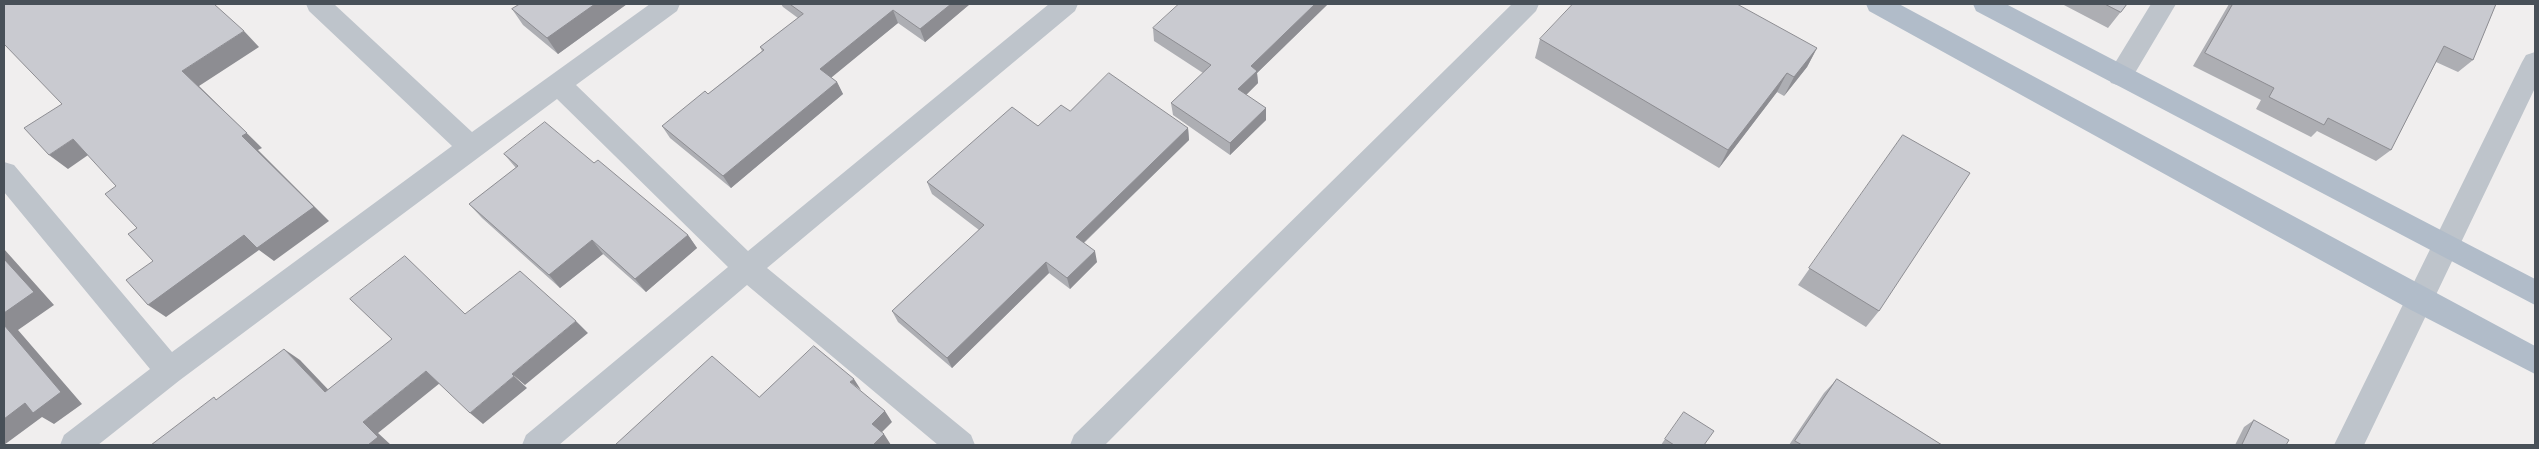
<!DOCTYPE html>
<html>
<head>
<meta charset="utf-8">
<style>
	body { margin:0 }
	#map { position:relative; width:2539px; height:449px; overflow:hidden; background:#f0eeee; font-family:"DejaVu Sans",sans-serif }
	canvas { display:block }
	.frame { position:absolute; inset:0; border:5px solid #485058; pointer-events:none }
</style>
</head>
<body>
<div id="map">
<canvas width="2539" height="449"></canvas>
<div class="frame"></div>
</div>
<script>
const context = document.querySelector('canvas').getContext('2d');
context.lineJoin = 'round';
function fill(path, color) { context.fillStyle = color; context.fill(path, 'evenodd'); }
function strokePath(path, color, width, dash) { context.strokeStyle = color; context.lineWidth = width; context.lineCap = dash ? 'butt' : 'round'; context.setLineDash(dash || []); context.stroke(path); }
fill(new Path2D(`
	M 306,4 L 334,4 L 472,132 L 650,4 L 680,4 L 677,11 L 576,85 L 748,251 L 1049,4 L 1078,4 L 1075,11 L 767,268 L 971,435 L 975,445 L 938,445 L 747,285 L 559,445 L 522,445 L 526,435 L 728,267 L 557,99 L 180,380 L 98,445 L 60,445 L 64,435 L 150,369 L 4,192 L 4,162 L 14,165 L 172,352 L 452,146 L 309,11 Z
	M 1512,4 L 1539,4 L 1536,11 L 1105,445 L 1070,445 L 1074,435 Z
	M 2151,4 L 2176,4 L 2129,83 L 2120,86 L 2111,83 L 2107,76 Z
	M 2535,52 L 2535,88 L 2364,445 L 2334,445 L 2522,62 L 2526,55 Z`), '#bec4cb');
fill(new Path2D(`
	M 1866,4 L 1899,4 L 2535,346 L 2535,374 L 2411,310 L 1869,11 Z
	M 1973,4 L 2006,4 L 2535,279 L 2535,305 L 1976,11 Z`), '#b1bcc9');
fill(new Path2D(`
	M 520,4 L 627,4 L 558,54 L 523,25 L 512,9 Z
	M 781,4 L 970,4 L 925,42 L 898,23 L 831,77 L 837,82 L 843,94 L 731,188 L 670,138 L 662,126 L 708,94 L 762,51 L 760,47 L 798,18 L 783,7 Z
	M 1328,4 L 1257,73 L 1258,83 L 1246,95 L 1266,108 L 1266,120 L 1230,155 L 1173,115 L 1171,103 L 1203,73 L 1154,41 L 1153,28 Z
	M 2062,4 L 2127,4 L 2108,28 Z
	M 2229,4 L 2496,4 L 2473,60 L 2458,72 L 2436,62 L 2391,150 L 2376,161 L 2317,131 L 2311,137 L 2256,109 L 2261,100 L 2193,66 Z
	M 1540,39 L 1817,48 L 1807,67 L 1784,96 L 1777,92 L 1719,168 L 1535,58 Z
	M 1070,111 L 1188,128 L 1189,140 L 1084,243 L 1097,262 L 1070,289 L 1049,273 L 952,368 L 898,322 L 892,311 L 979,230 L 932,194 L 927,182 Z
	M 1903,135 L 1879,311 L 1866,327 L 1798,285 Z
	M 504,154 L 594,163 L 688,235 L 697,248 L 646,292 L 603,254 L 560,288 L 482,218 L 469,204 L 516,168 Z
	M 1837,379 L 1942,445 L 1789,445 L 1824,393 Z
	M 2254,420 L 2286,445 L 2235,445 L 2244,427 Z
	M 1665,439 L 1704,445 L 1661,445 Z`), '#adaeb3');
fill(new Path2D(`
	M 595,4 L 627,4 L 558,54 L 547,38 Z
	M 951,4 L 970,4 L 925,42 L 920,29 Z
	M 1315,4 L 1328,4 L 1257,73 L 1258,83 L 1239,102 L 1238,89 L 1251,66 Z
	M 893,10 L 898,23 L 826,82 L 820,69 Z
	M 244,31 L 259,47 L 199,86 L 262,148 L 258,150 L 329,221 L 274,261 L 259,250 L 166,317 L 148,305 L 242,136 L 182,71 Z
	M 1817,48 L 1807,67 L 1784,96 L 1794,77 Z
	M 1787,73 L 1777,92 L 1719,168 L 1728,150 Z
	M 837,82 L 843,94 L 731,188 L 723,176 Z
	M 1266,108 L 1266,120 L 1230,155 L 1230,143 Z
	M 1188,128 L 1189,140 L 1078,248 L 1076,237 Z
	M 73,139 L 91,153 L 68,169 L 49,155 Z
	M 688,235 L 697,248 L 646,292 L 635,279 Z
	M 592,240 L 603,254 L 560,288 L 549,275 Z
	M 4,249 L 54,305 L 18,330 L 82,404 L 54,424 L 42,417 L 4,445 Z
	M 1095,251 L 1097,262 L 1070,289 L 1067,278 Z
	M 1046,262 L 1049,273 L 952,368 L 947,358 Z
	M 576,321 L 588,333 L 525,385 L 512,374 Z
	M 284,349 L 300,360 L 341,403 L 325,392 Z
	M 426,371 L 440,383 L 378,433 L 391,445 L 368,445 L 363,422 Z
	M 514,376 L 527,388 L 483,424 L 470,413 Z
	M 854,379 L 861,390 L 850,382 Z
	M 885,411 L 892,422 L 879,435 L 872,424 Z
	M 884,434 L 891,445 L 873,445 Z`), '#8d8d92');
const building = new Path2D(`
	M 4,4 L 214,4 L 244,31 L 182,71 L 247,133 L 242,136 L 314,207 L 257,248 L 244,235 L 148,305 L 126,280 L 153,261 L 128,234 L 137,228 L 105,194 L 116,186 L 73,139 L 49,155 L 24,128 L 62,104 L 4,44 Z
	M 520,4 L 595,4 L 547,38 L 512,9 Z
	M 790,4 L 951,4 L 920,29 L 893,10 L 820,69 L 837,82 L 723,176 L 662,126 L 705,91 L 708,94 L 764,50 L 760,47 L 803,14 Z
	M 1179,4 L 1315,4 L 1251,66 L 1257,71 L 1238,89 L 1266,108 L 1230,143 L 1171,103 L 1211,65 L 1153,28 Z
	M 1573,4 L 1737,4 L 1817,48 L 1794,77 L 1787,73 L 1728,150 L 1540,39 Z
	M 2105,4 L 2127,4 L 2121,12 Z
	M 2233,4 L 2496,4 L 2473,60 L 2444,46 L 2391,150 L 2328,118 L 2324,125 L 2269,97 L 2274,88 L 2205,53 Z
	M 1109,73 L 1188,128 L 1076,237 L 1095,251 L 1067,278 L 1046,262 L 947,358 L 892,311 L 984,225 L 927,182 L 1012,107 L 1038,126 L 1061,105 L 1070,111 Z
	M 545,122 L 594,163 L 598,160 L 688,235 L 635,279 L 592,240 L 549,275 L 469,204 L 518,166 L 504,154 Z
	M 1903,135 L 1970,173 L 1879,311 L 1809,268 Z
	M 405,256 L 465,314 L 520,271 L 576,321 L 512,374 L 514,376 L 470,413 L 426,371 L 363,422 L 378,437 L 368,445 L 151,445 L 214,397 L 216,400 L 284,349 L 325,392 L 392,339 L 350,299 Z
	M 4,259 L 34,292 L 4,313 Z
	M 4,325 L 61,392 L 33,413 L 25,403 L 4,419 Z
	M 814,346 L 854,379 L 850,382 L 885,411 L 872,424 L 884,434 L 873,445 L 615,445 L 712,356 L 759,397 Z
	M 1837,379 L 1942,445 L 1802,445 L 1795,441 Z
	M 1684,412 L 1714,431 L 1704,445 L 1674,445 L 1665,439 Z
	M 2254,420 L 2289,440 L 2286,445 L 2242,445 Z`);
fill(building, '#c9cad0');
strokePath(building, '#8d8d92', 1);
</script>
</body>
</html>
